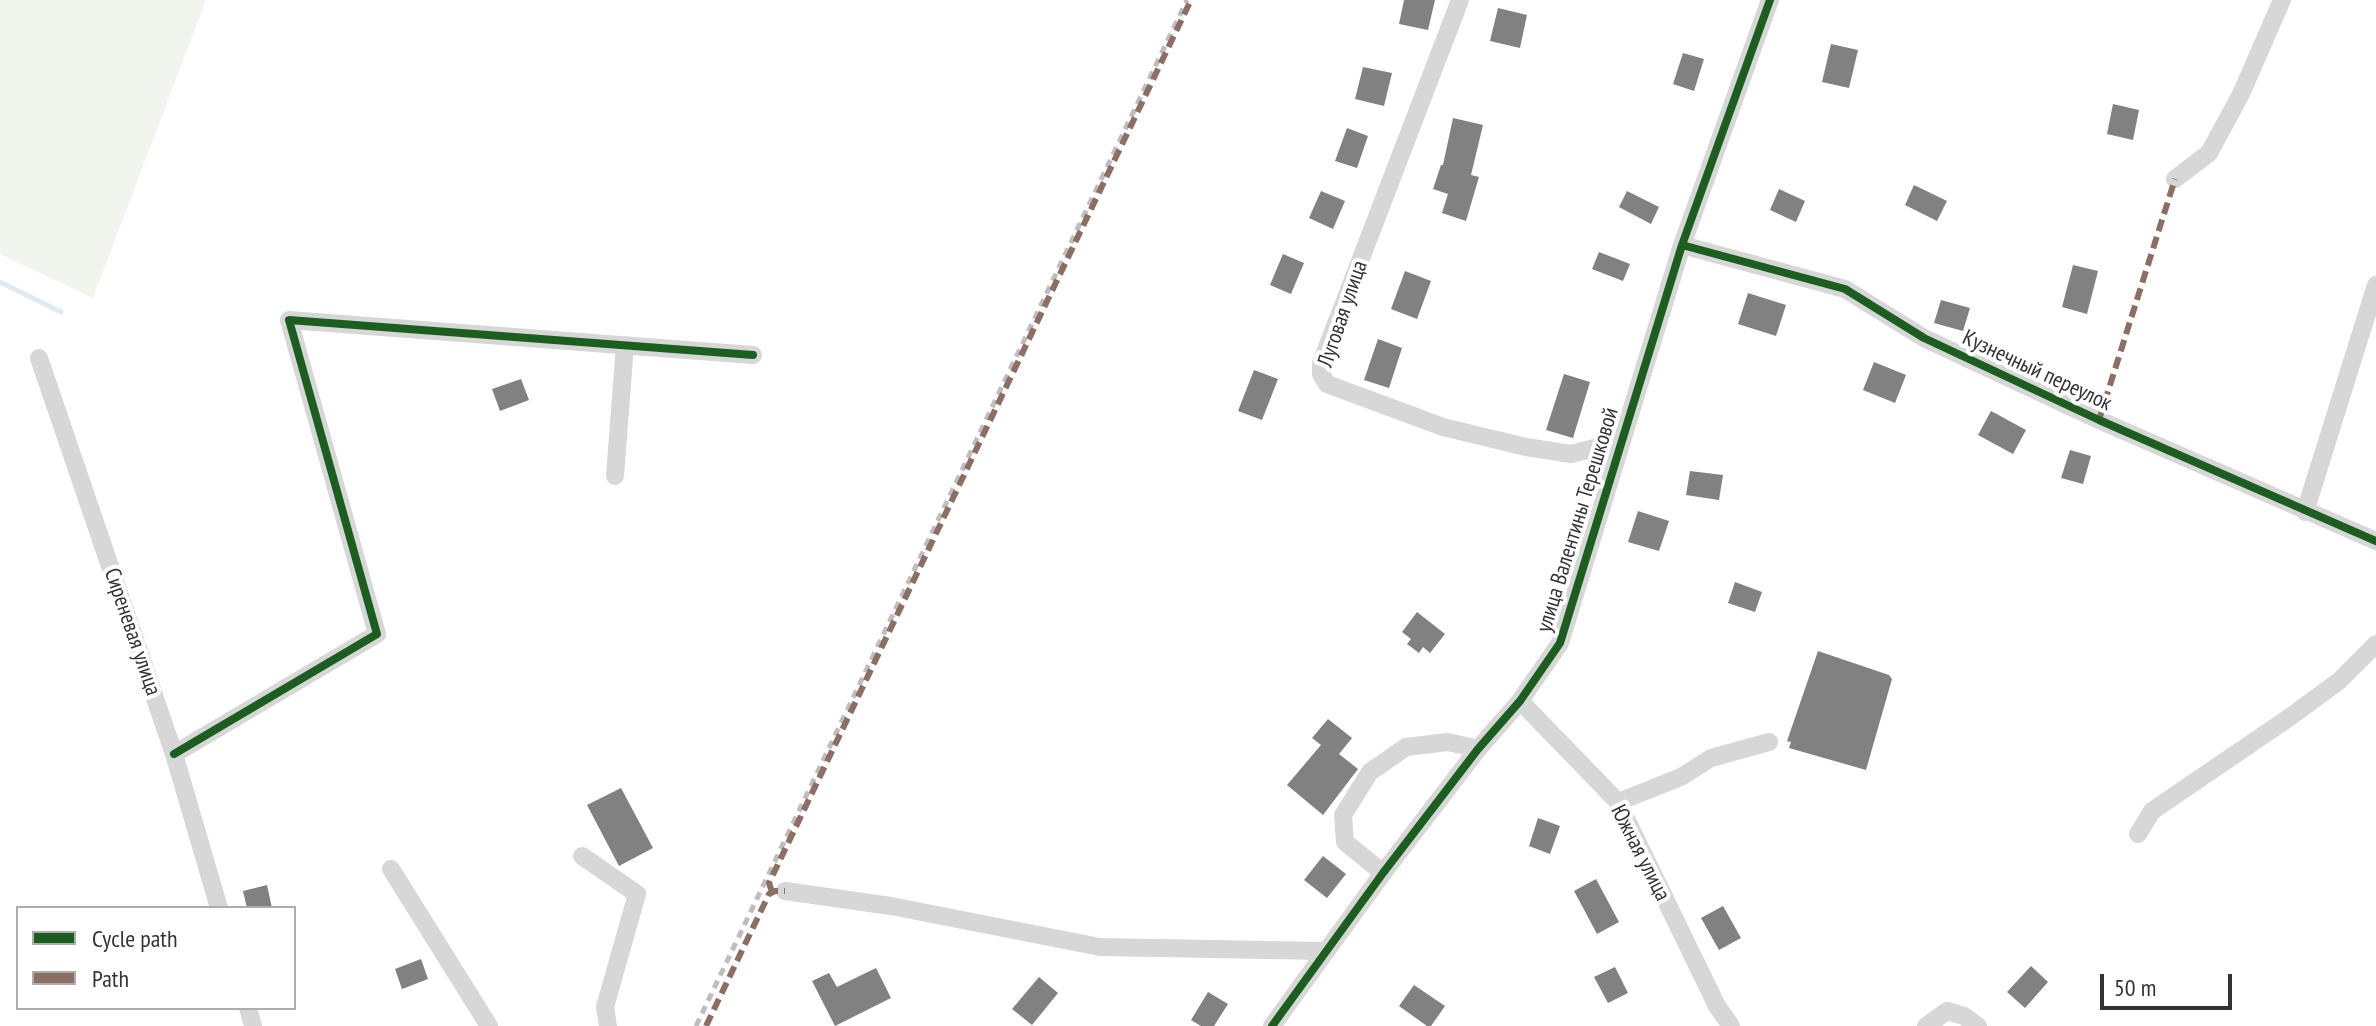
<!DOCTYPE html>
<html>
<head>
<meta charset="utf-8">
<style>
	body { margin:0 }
	#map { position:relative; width:2376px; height:1026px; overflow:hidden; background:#fff; font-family:"PT Sans Narrow",sans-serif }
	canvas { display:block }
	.legend { position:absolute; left:16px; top:906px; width:280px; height:104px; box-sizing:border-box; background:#fff; border:2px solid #adadad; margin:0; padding:10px 14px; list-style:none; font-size:24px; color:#333 }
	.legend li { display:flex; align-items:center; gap:16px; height:40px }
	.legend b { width:40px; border:2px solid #adadad }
	.scale { position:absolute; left:2100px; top:974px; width:132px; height:36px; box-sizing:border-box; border:4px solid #333; border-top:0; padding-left:10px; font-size:24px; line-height:28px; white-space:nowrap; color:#333; -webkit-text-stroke:6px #fff; paint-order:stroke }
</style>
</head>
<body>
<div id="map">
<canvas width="2376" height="1026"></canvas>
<ul class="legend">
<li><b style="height:10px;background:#1b5e20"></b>Cycle path</li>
<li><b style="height:10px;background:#8d6e63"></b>Path</li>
</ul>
<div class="scale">50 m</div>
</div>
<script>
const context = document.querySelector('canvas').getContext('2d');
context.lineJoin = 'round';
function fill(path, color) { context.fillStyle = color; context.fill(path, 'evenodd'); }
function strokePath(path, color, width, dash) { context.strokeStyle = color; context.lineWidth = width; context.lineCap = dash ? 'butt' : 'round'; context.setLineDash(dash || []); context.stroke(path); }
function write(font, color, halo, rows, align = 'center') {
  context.font = font + ' "PT Sans Narrow",sans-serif'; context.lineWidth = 8; context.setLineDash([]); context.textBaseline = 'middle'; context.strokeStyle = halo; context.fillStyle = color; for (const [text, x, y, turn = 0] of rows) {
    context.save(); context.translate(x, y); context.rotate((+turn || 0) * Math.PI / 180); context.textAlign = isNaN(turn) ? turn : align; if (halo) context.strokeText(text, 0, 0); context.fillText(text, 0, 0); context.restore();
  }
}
fill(new Path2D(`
	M 0,0 L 206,0 L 93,298 L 0,254 Z`), '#f1f5ed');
strokePath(new Path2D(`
	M 0,282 L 61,312`), '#ddebf3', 5);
fill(new Path2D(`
	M 1404,0 L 1435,0 L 1428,30 L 1399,24 Z
	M 1498,8 L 1527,15 L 1520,48 L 1490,41 Z
	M 1831,44 L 1858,50 L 1849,88 L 1822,82 Z
	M 1683,53 L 1704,59 L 1694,91 L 1673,84 Z
	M 1363,67 L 1392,73 L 1384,106 L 1355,99 Z
	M 2113,104 L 2139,110 L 2133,140 L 2107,134 Z
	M 1453,118 L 1483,125 L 1471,175 L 1479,177 L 1466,221 L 1442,213 L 1448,194 L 1433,189 L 1441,165 L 1443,165 Z
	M 1347,128 L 1368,136 L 1357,168 L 1335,161 Z
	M 1914,185 L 1947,201 L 1937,221 L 1905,205 Z
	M 1779,189 L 1805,201 L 1796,222 L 1770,210 Z
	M 1321,191 L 1345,201 L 1333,229 L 1309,218 Z
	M 1627,191 L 1659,207 L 1651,224 L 1619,207 Z
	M 1599,252 L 1630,264 L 1623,281 L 1592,269 Z
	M 1283,254 L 1304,263 L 1291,294 L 1270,285 Z
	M 2073,265 L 2098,271 L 2087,314 L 2062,307 Z
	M 1405,271 L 1431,281 L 1417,319 L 1391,309 Z
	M 1748,293 L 1786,305 L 1776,336 L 1738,324 Z
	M 1941,300 L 1970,308 L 1963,331 L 1934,323 Z
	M 1378,339 L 1402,348 L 1389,388 L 1364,380 Z
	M 1874,362 L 1906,375 L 1895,403 L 1863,390 Z
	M 1254,370 L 1278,379 L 1262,420 L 1238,411 Z
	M 1564,374 L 1590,382 L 1573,438 L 1546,430 Z
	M 521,379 L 529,400 L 500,411 L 492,389 Z
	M 1991,411 L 2026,430 L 2013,454 L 1978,435 Z
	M 2070,450 L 2091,456 L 2083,484 L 2061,478 Z
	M 1690,471 L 1723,475 L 1719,500 L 1686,495 Z
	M 1638,511 L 1669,521 L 1659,551 L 1628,542 Z
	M 1735,582 L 1762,592 L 1755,612 L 1728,603 Z
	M 1417,612 L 1445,634 L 1430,653 L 1423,647 L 1419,653 L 1407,644 L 1411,639 L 1402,632 Z
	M 1818,651 L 1889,675 L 1892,679 L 1866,770 L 1789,748 L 1791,742 L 1787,741 Z
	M 1328,719 L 1352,738 L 1339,754 L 1358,769 L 1323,815 L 1287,785 L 1321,745 L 1312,738 Z
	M 621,788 L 653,848 L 619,866 L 587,805 Z
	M 1538,818 L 1560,826 L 1550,854 L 1529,846 Z
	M 1323,856 L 1346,874 L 1327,898 L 1304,880 Z
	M 1596,879 L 1619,922 L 1597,934 L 1574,891 Z
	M 267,885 L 272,908 L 247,908 L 243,891 Z
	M 1723,906 L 1741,938 L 1719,950 L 1701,918 Z
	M 421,959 L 428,979 L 402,989 L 395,969 Z
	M 2031,966 L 2048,982 L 2025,1008 L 2007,992 Z
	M 1615,967 L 1628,993 L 1608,1003 L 1594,977 Z
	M 876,968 L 891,998 L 835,1026 L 812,981 L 829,973 L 837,987 Z
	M 1039,977 L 1058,993 L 1032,1025 L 1012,1009 Z
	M 1414,985 L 1445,1006 L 1431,1026 L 1427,1026 L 1399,1006 Z
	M 1208,992 L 1228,1004 L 1214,1026 L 1201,1026 L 1191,1020 Z`), '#818181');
strokePath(new Path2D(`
	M 1460,0 L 1321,363 L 1321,374 L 1327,384 L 1443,427 L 1526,447 L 1571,454 L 1622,441
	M 2175,179 L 2209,153 L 2241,94 L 2282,0
	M 1682,245 L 1845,289 L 1924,338 L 2099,420 L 2376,541
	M 39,358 L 174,754 L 219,908
	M 615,476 L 625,345
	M 2305,512 L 2376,285
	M 1520,701 L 1618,802 L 1717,1006 L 1731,1026
	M 174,754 L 377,634 L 289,320 L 753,355
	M 1618,802 L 1681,777 L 1711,758 L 1769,742
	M 2138,834 L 2152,811 L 2290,717 L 2339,681 L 2376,644
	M 582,856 L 637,894 L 605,1007 L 608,1026
	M 391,869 L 489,1026
	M 1383,873 L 1345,842 L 1343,815 L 1370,772 L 1406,747 L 1448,742 L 1478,749
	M 785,891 L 891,906 L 1100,947 L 1325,951
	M 248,1008 L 253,1026
	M 1272,1026 L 1383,873 L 1478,749 L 1520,701 L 1560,643 L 1682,245 L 1770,0
	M 1926,1026 L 1947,1011 L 1964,1016 L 1978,1026`), '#d7d7d7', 18);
strokePath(new Path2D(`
	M 696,1026 L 1187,0`), '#bebebe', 5, [8, 6]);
strokePath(new Path2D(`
	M 2099,420 L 2175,179
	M 772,892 L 769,883 L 1191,0
	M 706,1026 L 769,894 L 775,891 L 785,891`), '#8d6e63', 6, [12, 6]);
strokePath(new Path2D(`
	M 1682,245 L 1845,289 L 1924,338 L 2099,420 L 2376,541
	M 174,754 L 377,634 L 289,320 L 753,355
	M 1272,1026 L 1383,873 L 1478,749 L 1520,701 L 1560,643 L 1682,245 L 1770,0`), '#1b5e20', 8);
write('22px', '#333', '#fff', [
	["Луговая улица",1343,314,-71],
	["Кузнечный переулок",2037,371,25],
	["улица Валентины Терешковой",1578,520,-73],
	["Сиреневая улица",132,632,71],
	["Южная улица",1640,853,63]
]);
</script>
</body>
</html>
